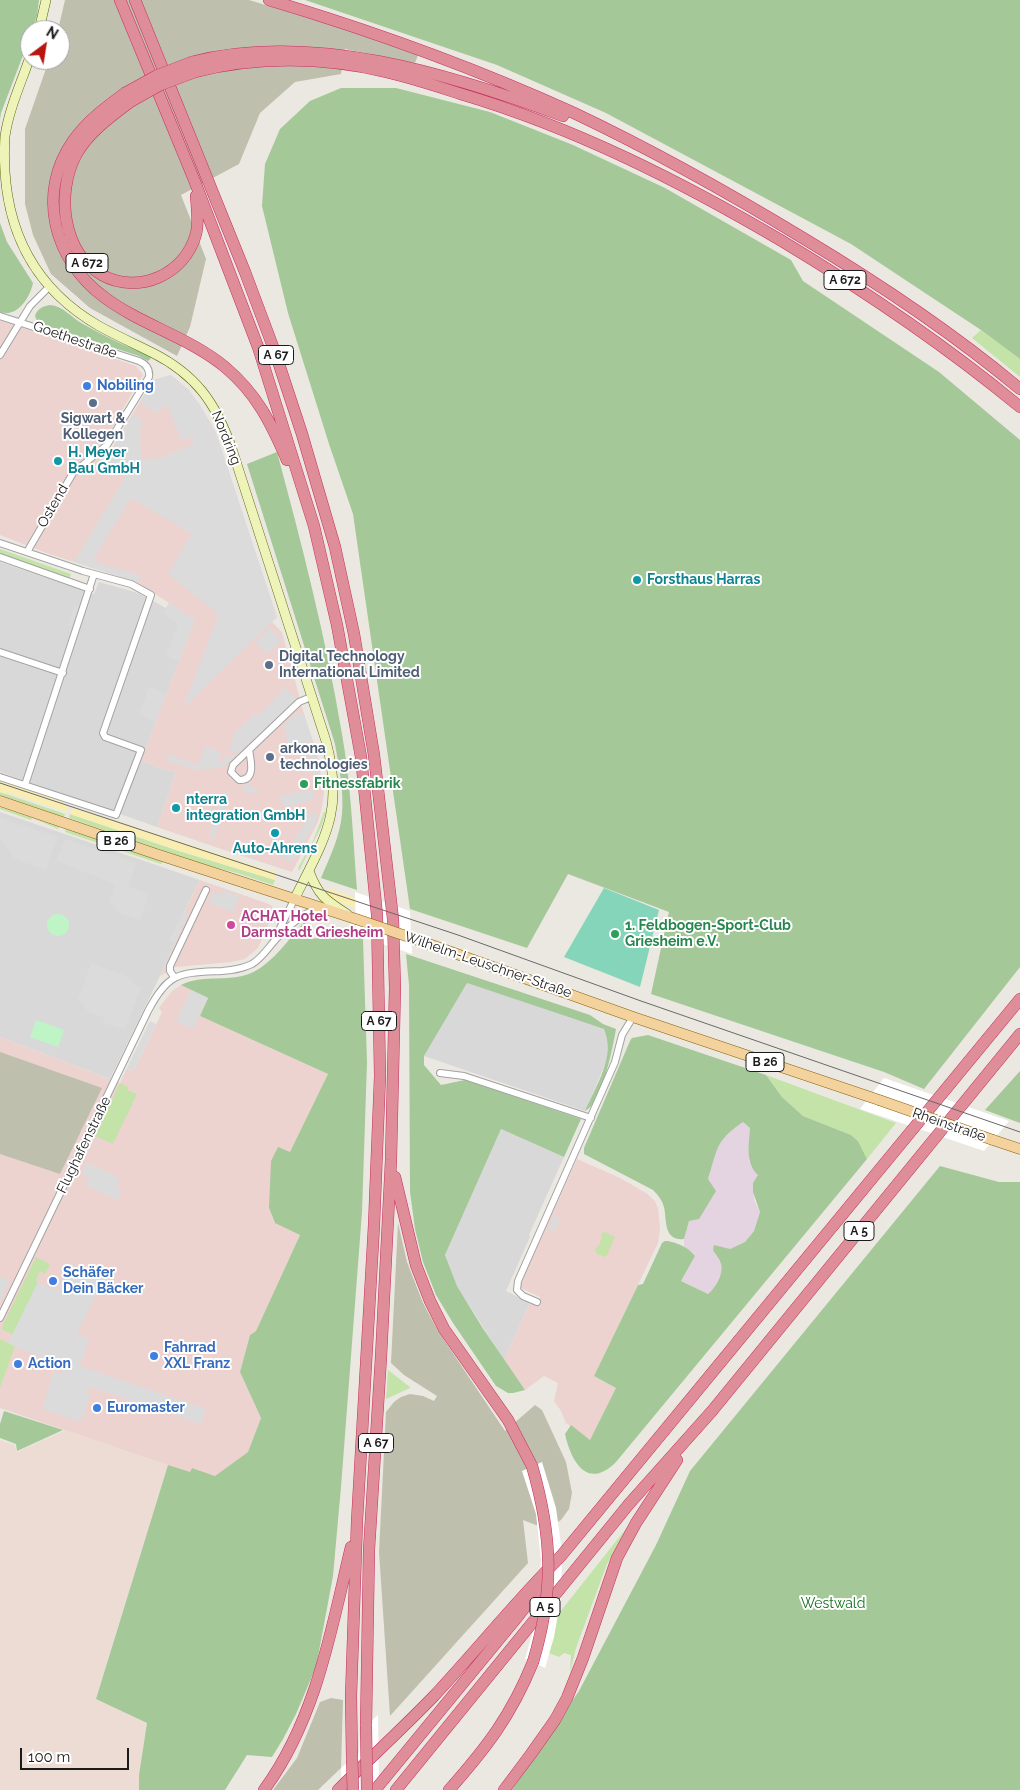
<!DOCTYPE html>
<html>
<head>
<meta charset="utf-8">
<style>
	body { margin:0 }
	#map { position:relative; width:1020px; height:1790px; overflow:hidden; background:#ebe8e1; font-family:Raleway,sans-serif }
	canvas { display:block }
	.north { position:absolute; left:20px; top:20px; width:50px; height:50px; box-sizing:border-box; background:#fff; border:1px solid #a4a4a4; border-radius:50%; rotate:31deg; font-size:14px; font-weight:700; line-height:20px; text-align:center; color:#1b1b1b }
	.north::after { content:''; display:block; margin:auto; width:18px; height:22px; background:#b6160f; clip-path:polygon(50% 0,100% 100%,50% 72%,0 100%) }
	.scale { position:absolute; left:20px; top:1748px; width:109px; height:22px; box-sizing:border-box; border:2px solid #1b1b1b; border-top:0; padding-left:6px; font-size:15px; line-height:18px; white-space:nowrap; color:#1b1b1b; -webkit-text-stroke:4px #fff; paint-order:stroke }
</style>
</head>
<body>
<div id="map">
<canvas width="1020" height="1790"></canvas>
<div class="north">N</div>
<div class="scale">100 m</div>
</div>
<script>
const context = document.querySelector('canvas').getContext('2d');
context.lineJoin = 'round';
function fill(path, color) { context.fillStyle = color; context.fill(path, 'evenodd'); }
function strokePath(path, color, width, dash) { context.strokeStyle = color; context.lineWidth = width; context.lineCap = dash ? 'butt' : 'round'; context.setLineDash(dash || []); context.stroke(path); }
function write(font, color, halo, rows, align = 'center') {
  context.font = font + ' Raleway,sans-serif'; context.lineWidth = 4; context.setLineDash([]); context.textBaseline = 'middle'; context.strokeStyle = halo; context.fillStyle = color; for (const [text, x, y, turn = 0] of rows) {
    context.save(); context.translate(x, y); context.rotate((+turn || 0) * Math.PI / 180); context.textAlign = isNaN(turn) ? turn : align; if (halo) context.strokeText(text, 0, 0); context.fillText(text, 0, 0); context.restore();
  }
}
fill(new Path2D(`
	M 0,562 L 94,594 L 99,582 L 138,593 L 166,608 L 169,603 L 195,620 L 141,761 L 176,773 L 157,827 L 0,772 Z
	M 0,812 L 200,880 L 170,940 L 175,943 L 160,976 L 110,1079 L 0,1037 Z
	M 467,983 L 604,1029 L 608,1038 L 607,1060 L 585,1111 L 424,1056 Z
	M 501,1129 L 564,1157 L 529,1235 L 530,1237 L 506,1291 L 530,1303 L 504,1360 L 457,1286 L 445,1255 Z`), '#d9d8d8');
fill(new Path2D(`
	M 0,320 L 136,366 L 143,375 L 104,441 L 90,452 L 104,461 L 153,380 L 171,375 L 189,390 L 209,420 L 216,433 L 277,617 L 272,622 L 282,632 L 304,714 L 317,753 L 324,793 L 322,807 L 318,822 L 292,872 L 224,850 L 157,827 L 176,773 L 141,761 L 195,620 L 137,582 L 49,554 L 0,535 Z
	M 200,880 L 269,904 L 272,906 L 274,912 L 258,948 L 245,959 L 231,962 L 176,967 L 160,976 L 175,943 L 170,941 Z
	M 181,985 L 208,998 L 200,1016 L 328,1074 L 290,1153 L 269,1208 L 274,1222 L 300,1235 L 256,1331 L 250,1335 L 240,1372 L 261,1418 L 248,1452 L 215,1476 L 192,1468 L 190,1473 L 0,1408 L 0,1037 L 120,1083 L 126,1070 L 135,1069 L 162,1012 L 159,1008 L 161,1005 L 172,991 Z
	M 577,1159 L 620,1178 L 646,1193 L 655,1201 L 658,1208 L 660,1228 L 658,1243 L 594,1376 L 616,1388 L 590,1440 L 566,1423 L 561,1411 L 554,1401 L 558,1383 L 544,1376 L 525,1390 L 504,1360 L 530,1303 L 536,1305 L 540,1297 L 519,1287 Z`), '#ecd3d0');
fill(new Path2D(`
	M 743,1122 L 750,1128 L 749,1161 L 758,1175 L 753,1183 L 754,1200 L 760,1212 L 754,1231 L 745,1242 L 730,1249 L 713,1250 L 722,1265 L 722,1271 L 713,1291 L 708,1294 L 681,1281 L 695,1256 L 693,1252 L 684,1248 L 684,1239 L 689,1221 L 708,1179 L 715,1152 L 724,1136 Z`), '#e4d3e0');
fill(new Path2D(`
	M 66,1430 L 168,1465 L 96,1698 L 147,1723 L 139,1775 L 139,1790 L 0,1790 L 0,1440 L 14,1445 L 17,1452 Z`), '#eddcd4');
fill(new Path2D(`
	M 65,0 L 249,0 L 332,25 L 418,55 L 415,63 L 345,49 L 341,74 L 295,82 L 260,113 L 239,164 L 181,195 L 206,259 L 190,327 L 177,356 L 90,308 L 51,274 L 33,235 L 25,204 L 25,129 L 49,60 L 60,60 L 60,30 L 58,30 Z
	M 0,1052 L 102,1088 L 60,1174 L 0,1154 Z
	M 398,1223 L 407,1262 L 423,1303 L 438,1331 L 505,1431 L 535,1405 L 542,1410 L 566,1462 L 572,1493 L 569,1509 L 561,1520 L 551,1526 L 541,1527 L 523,1520 L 528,1563 L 390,1716 L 379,1552 L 386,1412 L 394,1402 L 401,1397 L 410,1394 L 423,1396 L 434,1401 L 437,1396 L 404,1375 L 391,1363 Z
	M 331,1698 L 343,1700 L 341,1768 L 318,1790 L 273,1790 L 297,1758 L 320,1702 Z`), '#bebfad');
fill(new Path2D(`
	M 981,330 L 1020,359 L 1020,377 L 972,338 Z
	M 0,549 L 71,574 L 70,578 L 0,554 Z
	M 0,792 L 65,814 L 64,817 L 0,795 Z
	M 0,807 L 59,827 L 58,829 L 32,818 L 31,820 L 0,809 Z
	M 324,812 L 326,812 L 321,827 L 299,871 L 298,868 L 313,841 Z
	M 70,814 L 179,851 L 275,880 L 273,885 L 237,873 L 205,865 L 69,818 Z
	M 66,829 L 163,862 L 161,864 L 65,832 Z
	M 766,1075 L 896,1123 L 867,1159 L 858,1141 L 851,1135 L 803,1116 L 782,1097 Z
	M 120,1083 L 128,1087 L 127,1090 L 137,1094 L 113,1144 L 95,1136 Z
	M 605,1232 L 615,1237 L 607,1255 L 604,1257 L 596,1253 L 595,1250 L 596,1247 L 598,1247 L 602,1238 L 601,1237 L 602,1233 Z
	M 36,1257 L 50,1264 L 45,1274 L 40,1271 L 36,1280 L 38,1282 L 16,1336 L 1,1329 Z
	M 0,1339 L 15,1346 L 0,1388 Z
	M 388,1370 L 410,1387 L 410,1388 L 386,1399 Z
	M 628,1526 L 607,1564 L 576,1648 L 570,1673 L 571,1655 L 564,1653 L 559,1657 L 549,1653 L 556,1617 Z`), '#c3e3a9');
fill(new Path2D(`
	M 0,0 L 39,0 L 37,16 L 32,30 L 30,30 L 30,37 L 1,113 L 0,119 Z
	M 305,0 L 1020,0 L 1020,359 L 981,330 L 851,244 L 606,113 L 497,65 Z
	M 341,88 L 396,88 L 490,112 L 573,145 L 665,188 L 791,260 L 803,281 L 939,372 L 1020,440 L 1020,967 L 924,1089 L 884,1072 L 651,994 L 669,912 L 568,874 L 527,948 L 410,909 L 353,514 L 329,444 L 288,313 L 262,206 L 265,164 L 280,129 L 310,101 Z
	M 0,223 L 7,242 L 33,283 C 30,298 17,318 0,312 Z
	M 50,305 C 63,306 72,318 83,324 C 104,336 127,347 150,356 L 151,358 L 148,361 L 139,356 L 38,323 L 35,316 C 37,309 43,306 50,305 Z
	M 277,452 C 302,545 326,638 342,734 C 351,785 353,838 357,890 L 321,878 C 330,857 340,836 342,814 C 344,791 339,767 335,744 L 247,464 Z
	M 304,922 L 307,925 L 311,939 L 319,938 L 336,929 L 363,939 L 367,1062 L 362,1212 L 341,1487 L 333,1576 L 316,1667 L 296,1714 L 283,1739 L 272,1757 L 247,1755 L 225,1790 L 139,1790 L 139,1775 L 147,1723 L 96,1699 L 168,1465 L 190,1472 L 192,1468 L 215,1476 L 248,1452 L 261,1418 L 240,1372 L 250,1335 L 256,1331 L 300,1235 L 275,1223 L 269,1208 L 271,1161 L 278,1147 L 290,1152 L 328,1074 L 200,1016 L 208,998 L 181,985 C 198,976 219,980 237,977 C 266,974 286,942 304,922 Z
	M 406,954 L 590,1015 L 603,1024 L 616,1029 C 613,1047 602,1103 585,1111 C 596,1085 616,1057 604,1029 L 467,983 L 424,1056 L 424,1065 L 441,1085 L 465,1080 L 581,1119 L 564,1157 L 501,1129 L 445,1255 L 457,1286 L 482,1327 L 525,1390 L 513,1393 L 508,1393 L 496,1386 L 453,1323 L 436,1295 L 423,1262 L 415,1229 L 410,1192 L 409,985 Z
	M 648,1035 L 766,1075 L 782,1097 L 803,1116 L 851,1135 L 858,1141 L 867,1159 L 616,1462 C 587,1491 571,1461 565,1434 L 571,1425 L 590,1440 L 616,1388 L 594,1376 L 638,1285 L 643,1284 L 662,1243 L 665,1241 C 674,1241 690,1248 695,1256 L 681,1281 L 708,1294 C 715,1289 724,1273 721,1264 C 720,1259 715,1254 713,1250 L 714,1245 L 730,1249 L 745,1242 L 754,1231 L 760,1212 L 753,1192 L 753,1183 L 758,1175 C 745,1163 749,1144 750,1128 L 743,1122 C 715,1141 718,1148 708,1179 L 716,1191 L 699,1219 L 689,1221 L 684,1239 C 663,1241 667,1220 664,1207 C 662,1200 658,1195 653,1190 L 584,1154 L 584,1148 L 630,1041 L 632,1038 Z
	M 1020,1071 L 1020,1123 L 985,1110 Z
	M 940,1166 L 999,1182 L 1020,1182 L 1020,1790 L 512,1790 L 579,1691 L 656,1545 L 690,1471 Z
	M 4,1411 L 63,1430 L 17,1451 L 16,1444 L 0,1438 L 0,1424 Z`), '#a4c898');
fill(new Path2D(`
	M 0,780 L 60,801 L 68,805 L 66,812 L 7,792 L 5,794 L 0,792 Z
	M 73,807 L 277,873 L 275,880 L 179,851 L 70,814 Z
	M 328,888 L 355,898 L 355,908 L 326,897 Z`), '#f9edb2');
fill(new Path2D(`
	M47 925a11 11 0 1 1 22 0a11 11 0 1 1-22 0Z
	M 36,1020 L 64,1030 L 58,1047 L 30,1037 Z`), '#bff4c6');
fill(new Path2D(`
	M 604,888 L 659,910 L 640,987 L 564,957 Z`), '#84d5b9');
fill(new Path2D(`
	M 171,375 L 189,390 L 200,405 L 216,433 L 277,617 L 183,708 L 218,617 L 216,616 L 217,613 L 168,574 L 192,534 L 131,498 L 94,559 L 98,561 L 98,563 L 141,576 L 137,582 L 74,562 L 133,464 L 128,460 L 121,471 L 105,462 L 133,414 L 144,422 L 140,425 L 141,460 L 160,458 L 194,444 L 191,437 L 182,441 L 167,405 L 156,413 L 140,402 L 153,380 Z
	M 169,603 L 195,620 L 179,661 L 166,656 L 178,623 L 163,613 Z
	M 74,606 L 79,607 L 72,627 L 68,626 Z
	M 270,628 L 282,640 L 267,654 L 255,642 Z
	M 149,687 L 166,693 L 155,721 L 139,715 Z
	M 285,688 L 297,700 L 238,754 L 229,750 L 235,733 L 256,713 L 259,715 Z
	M 304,714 L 313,742 L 288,746 L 284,725 L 295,715 Z
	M 314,745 L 322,784 L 315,785 L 308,746 Z
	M 205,746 L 221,752 L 218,762 L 223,761 L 230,754 L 234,758 L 225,766 L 198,771 L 166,760 L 168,754 L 198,765 Z
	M 245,783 L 258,791 L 257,795 L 242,791 Z
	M 312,790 L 314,798 L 304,803 L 287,807 L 282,805 L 280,796 Z
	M 224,792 L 229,794 L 214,839 L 209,837 Z
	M 312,812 L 318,817 L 295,859 L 289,862 L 283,858 Z
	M 0,818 L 57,837 L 46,870 L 15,859 L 0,838 Z
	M 65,839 L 136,863 L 128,887 L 149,894 L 140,920 L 115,911 L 116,906 L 109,903 L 115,884 L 56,861 Z
	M 223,890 L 239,896 L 233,912 L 209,903 L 213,892 L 221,895 Z
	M 183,911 L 188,914 L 175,943 L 170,941 Z
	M 91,964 L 126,976 L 136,985 L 141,987 L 125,1030 L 103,1023 L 105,1018 L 89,1013 L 78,999 Z
	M 191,990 L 208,998 L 193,1029 L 176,1021 Z
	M 150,1021 L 156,1024 L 135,1069 L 126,1070 Z
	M 87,1163 L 120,1178 L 116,1187 L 122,1190 L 117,1200 L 85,1185 L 89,1178 L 81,1174 Z
	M 554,1216 L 560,1219 L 554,1232 L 548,1229 Z
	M 70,1264 L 103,1280 L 77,1334 L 89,1339 L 80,1366 L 206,1409 L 201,1424 L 90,1387 L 87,1392 L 90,1395 L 81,1422 L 42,1409 L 54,1371 L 61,1374 L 63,1368 L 8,1343 L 38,1282 L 56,1291 Z
	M 0,1277 L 9,1280 L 1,1301 L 0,1300 Z`), '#dbdbdb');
fill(new Path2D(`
	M 355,892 L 410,911 L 412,954 L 356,935 Z
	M 884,1078 L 1009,1121 L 984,1151 L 860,1109 Z
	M 542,1462 L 556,1508 L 562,1552 L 561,1597 L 554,1637 L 545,1668 L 525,1659 L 536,1621 L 539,1597 L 541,1560 L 536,1514 L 522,1471 Z
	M 378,1715 L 379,1790 L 342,1790 L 341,1768 L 359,1753 L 360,1731 Z`), '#fff');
const minor = new Path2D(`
	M 0,316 L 139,361 C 146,364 150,369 149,377 L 107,445 L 73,473 L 27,552
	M 0,355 L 30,306 L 49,287
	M 0,543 L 83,571 L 131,584 L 151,595 L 103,733 L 105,737 L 141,750 L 116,815 L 0,777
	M 0,557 L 90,589
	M 0,652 L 63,673
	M 249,750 C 251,761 256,781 239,780 L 231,772 L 233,765 L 299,702 L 311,697
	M 25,785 L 94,574
	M 277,934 L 294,900
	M 174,977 L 170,971 L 170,966 L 206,890
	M 440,1073 L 464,1076 L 591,1118
	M 537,1302 L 523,1296 L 517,1290 L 518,1281 L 615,1062 L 622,1035 L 633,1017
	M 0,1318 L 148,1011 C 169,971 180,973 222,971 C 233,970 242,969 252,964 C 262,958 268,948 276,939 C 288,926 301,915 318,908`);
const secondary = new Path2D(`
	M 39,30 L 46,0
	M 30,57 C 21,83 9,109 5,136 C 0,219 28,285 99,326 C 117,336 135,344 153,353 C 196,375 215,402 231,446 L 326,741 C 345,812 324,839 294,900
	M 309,871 C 318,895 325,900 347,914`);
const primary = new Path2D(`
	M 0,801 L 156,854 L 356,919
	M 412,938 L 633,1017 L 879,1100
	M 993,1140 L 1020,1149`);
const motorway = new Path2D(`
	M 120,0 L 195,182 L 258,347 L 314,526 L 337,625 L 361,757 L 377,915 L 380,1076 L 374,1225 L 357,1521 L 351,1696 L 352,1759
	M 135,0 L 245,272 L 275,352 L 302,434 L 335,547 L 354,634 L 374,755 L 393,919 L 395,988 L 391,1160 L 381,1357 L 369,1550 L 366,1726
	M 269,0 C 373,31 475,68 574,113 C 652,150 729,193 803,238 C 878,283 953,333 1020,389
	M 192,62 C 312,31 451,74 563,116
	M 195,72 C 257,56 324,57 386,72 C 412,78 436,86 461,94 C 575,128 680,181 782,241 C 865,291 945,345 1020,407
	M 125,93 C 106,107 87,121 73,141 C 36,194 54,260 104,297 C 141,325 189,337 225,367 C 257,394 271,423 287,460
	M 130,102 C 110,117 88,133 76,155 C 56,193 62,252 102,275 C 138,295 185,275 196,234 C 199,222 197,209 196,196
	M 395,1177 L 416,1265 L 430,1301 L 444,1329 L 508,1420 L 532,1466
	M 264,1790 C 316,1719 331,1631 351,1547
	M 338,1790 C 369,1759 402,1729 433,1697 C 476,1651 516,1601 561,1556 L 1020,999
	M 375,1790 L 519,1615 L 547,1578
	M 396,1790 L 629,1504 L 712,1411 L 1020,1034
	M 449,1790 C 487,1747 511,1716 533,1662
	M 504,1790 L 531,1754 L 555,1720 L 567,1698 L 583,1658 L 617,1558 L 636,1523 L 677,1460`);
strokePath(minor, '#a2a2a2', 8);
strokePath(secondary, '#59670d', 10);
strokePath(primary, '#86630b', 11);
strokePath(motorway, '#c7305e', 12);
strokePath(minor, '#fff', 6);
strokePath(secondary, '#eef3b7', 9);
strokePath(primary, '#f4d29d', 10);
strokePath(motorway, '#de8d99', 11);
strokePath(new Path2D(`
	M 0,783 L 458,935 L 641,1001 L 1020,1132`), '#696969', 1);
const primaryBridge = new Path2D(`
	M 356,919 L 412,938
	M 879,1100 L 993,1140`);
const motorwayBridge = new Path2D(`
	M 125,93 L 156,76 L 192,62
	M 130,102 L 160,85 L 195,72
	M 532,1466 C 553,1538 554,1591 533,1662
	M 366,1726 L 367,1790
	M 352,1759 L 353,1790`);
strokePath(primaryBridge, '#86630b', 11, []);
strokePath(motorwayBridge, '#c7305e', 12, []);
strokePath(primaryBridge, '#f4d29d', 10);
strokePath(motorwayBridge, '#de8d99', 11);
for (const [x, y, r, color] of [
	[87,386,5,"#3f7fe0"],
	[93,403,5,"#5c6f8a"],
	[58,461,5,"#0f9aa8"],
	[637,580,5,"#0f9aa8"],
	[269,665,5,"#5c6f8a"],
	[270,757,5,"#5c6f8a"],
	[304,784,5,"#2e9e5b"],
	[176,808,5,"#0f9aa8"],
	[275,833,5,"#0f9aa8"],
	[231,925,5,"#d1479c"],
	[615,934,5,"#2e9e5b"],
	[53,1281,5,"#3f7fe0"],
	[154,1356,5,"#3f7fe0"],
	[18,1364,5,"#3f7fe0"],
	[97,1408,5,"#3f7fe0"]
]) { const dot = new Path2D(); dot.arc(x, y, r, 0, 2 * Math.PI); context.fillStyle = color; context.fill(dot); strokePath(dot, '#fff', 2); }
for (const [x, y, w] of [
	[87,263,42],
	[845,280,42],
	[276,355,35],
	[116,841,38],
	[379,1021,35],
	[765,1062,38],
	[859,1231,30],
	[376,1443,35],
	[545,1607,30]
]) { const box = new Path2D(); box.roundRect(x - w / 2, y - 9.5, w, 19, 4); context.fillStyle = '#fff'; context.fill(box); strokePath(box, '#1b1b1b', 1); }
write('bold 12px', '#1b1b1b', null, [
	["A 672",87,263],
	["A 672",845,280],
	["A 67",276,355],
	["B 26",116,841],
	["A 67",379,1021],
	["B 26",765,1062],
	["A 5",859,1231],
	["A 67",376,1443],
	["A 5",545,1607]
]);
write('14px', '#1b1b1b', '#fff', [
	["Goethestraße",75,340,19],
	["Nordring",226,438,68],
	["Ostend",53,506,-60],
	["Wilhelm-Leuschner-Straße",488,965,19],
	["Rheinstraße",949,1125,19],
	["Flughafenstraße",84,1145,-64]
]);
write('bold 14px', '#366cbe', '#fff', [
	["Nobiling",97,386],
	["Schäfer",63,1273],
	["Dein Bäcker",63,1289],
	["Fahrrad",164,1348],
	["XXL Franz",164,1364],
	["Action",28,1364],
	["Euromaster",107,1408]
], 'left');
write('bold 14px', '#4e5e75', '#fff', [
	["Sigwart &",93,419,"center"],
	["Kollegen",93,435,"center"],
	["Digital Technology",279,657],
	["International Limited",279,673],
	["arkona",280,749],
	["technologies",280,765]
], 'left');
write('bold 14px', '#0d838f', '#fff', [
	["H. Meyer",68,453],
	["Bau GmbH",68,469],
	["Forsthaus Harras",647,580],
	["nterra",186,800],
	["integration GmbH",186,816],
	["Auto-Ahrens",275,849,"center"]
], 'left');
write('bold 14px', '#27864d', '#fff', [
	["Fitnessfabrik",314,784],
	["1. Feldbogen-Sport-Club",625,926],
	["Griesheim e.V.",625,942]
], 'left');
write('bold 14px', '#b23c85', '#fff', [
	["ACHAT Hotel",241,917],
	["Darmstadt Griesheim",241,933]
], 'left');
write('14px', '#136e1f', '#fff', [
	["Westwald",833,1604]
]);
</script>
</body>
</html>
